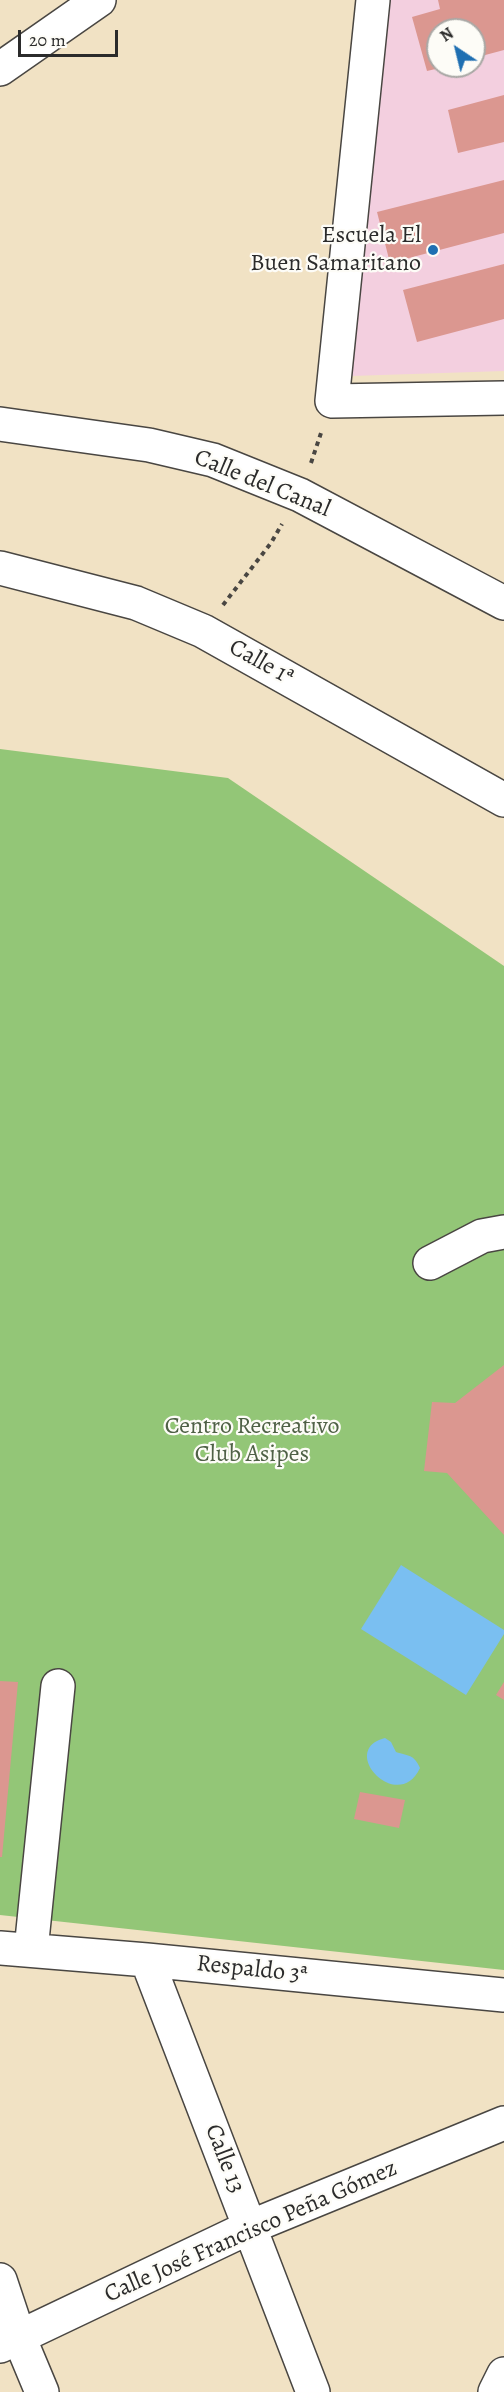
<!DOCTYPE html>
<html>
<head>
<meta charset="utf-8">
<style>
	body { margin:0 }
	#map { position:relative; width:504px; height:2392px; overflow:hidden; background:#f1e2c4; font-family:Alegreya,serif }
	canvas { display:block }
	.north { position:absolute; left:426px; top:18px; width:60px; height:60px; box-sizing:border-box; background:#fdfcf7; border:2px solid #a9a8a5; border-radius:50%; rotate:325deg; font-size:16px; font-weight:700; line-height:24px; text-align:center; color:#2b2b2b }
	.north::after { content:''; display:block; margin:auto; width:21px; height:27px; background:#1f6fb2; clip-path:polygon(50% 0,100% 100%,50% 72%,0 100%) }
	.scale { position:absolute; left:18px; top:30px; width:100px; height:27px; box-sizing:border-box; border:3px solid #2b2b2b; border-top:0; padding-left:8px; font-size:18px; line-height:21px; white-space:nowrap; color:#2b2b2b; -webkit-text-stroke:4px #fdfcf7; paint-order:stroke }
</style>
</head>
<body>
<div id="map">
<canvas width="504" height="2392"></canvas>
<div class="north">N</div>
<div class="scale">20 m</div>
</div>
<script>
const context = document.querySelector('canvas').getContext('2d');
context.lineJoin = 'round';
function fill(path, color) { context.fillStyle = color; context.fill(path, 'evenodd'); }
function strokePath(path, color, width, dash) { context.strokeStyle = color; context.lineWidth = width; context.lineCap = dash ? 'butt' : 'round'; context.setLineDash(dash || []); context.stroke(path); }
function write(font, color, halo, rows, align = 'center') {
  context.font = font + ' Alegreya,serif'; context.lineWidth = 4.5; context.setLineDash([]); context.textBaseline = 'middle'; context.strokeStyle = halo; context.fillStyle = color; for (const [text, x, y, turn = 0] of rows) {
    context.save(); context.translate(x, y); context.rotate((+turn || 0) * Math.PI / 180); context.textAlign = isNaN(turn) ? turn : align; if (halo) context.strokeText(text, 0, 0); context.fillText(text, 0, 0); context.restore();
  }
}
fill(new Path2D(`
	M 388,0 L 504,0 L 504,371 L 351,376 ZM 438,30 L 474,30 L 474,66 L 438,66 Z`), '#f3cfdf');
fill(new Path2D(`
	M 0,749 L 228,778 L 504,966 L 504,1970 L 0,1915 Z`), '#93c677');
fill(new Path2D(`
	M 401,1565 L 504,1630 L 504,1634 L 466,1695 L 361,1629 Z
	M 385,1738 L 391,1742 L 396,1752 C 408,1756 414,1754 420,1768 C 398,1815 337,1750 385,1738 Z`), '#7abff1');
fill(new Path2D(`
	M 438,0 L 504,0 L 504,50 L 474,58 L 474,30 L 438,30 L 438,66 L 444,67 L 427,71 L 412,17 L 440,9 Z
	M 504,95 L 504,142 L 458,153 L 448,110 Z
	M 504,180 L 504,233 L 390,263 L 377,212 Z
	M 504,264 L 504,319 L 417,342 L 403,290 Z
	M 504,1365 L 504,1535 L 447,1473 L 424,1471 L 432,1402 L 455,1403 Z
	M 0,1681 L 18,1682 L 2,1857 L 0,1857 Z
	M 504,1682 L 504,1700 L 496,1695 Z
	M 360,1792 L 405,1800 L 399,1828 L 354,1819 Z`), '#db9790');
const minor = new Path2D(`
	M 373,0 L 332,401 L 504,398
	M 0,69 L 99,0
	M 0,424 L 149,445 L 213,460 L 300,495 L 504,603
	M 0,568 L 136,603 L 203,631 L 504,800
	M 430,1263 L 482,1236 L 504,1232
	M 0,1948 L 147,1960 L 504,1995
	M 31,1950 L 58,1686
	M 147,1960 L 313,2392
	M 0,2280 L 19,2337 L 42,2392
	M 0,2346 L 250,2227 L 504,2123
	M 495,2392 L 504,2374`);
strokePath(minor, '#494642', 36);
strokePath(new Path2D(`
	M 311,463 L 322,430
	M 223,605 L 271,543 L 282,524`), '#494642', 4, [4.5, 4.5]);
strokePath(minor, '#fff', 33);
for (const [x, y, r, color] of [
	[433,250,6,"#1f6fb2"]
]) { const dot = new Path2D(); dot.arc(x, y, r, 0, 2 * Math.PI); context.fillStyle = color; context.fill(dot); strokePath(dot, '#fdfcf7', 2); }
write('24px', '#2b2b2b', '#fdfcf7', [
	["Escuela El",421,236],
	["Buen Samaritano",421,264]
], 'right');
write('24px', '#2b2b2b', '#fdfcf7', [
	["Calle del Canal",262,484,22],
	["Calle 1ª",261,663,29],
	["Respaldo 3ª",252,1970,6],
	["Calle 13",224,2159,69],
	["Calle José Francisco Peña Gómez",251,2232,-24]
]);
write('24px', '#4f6146', '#fdfcf7', [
	["Centro Recreativo",252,1427],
	["Club Asipes",252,1455]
]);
</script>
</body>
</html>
